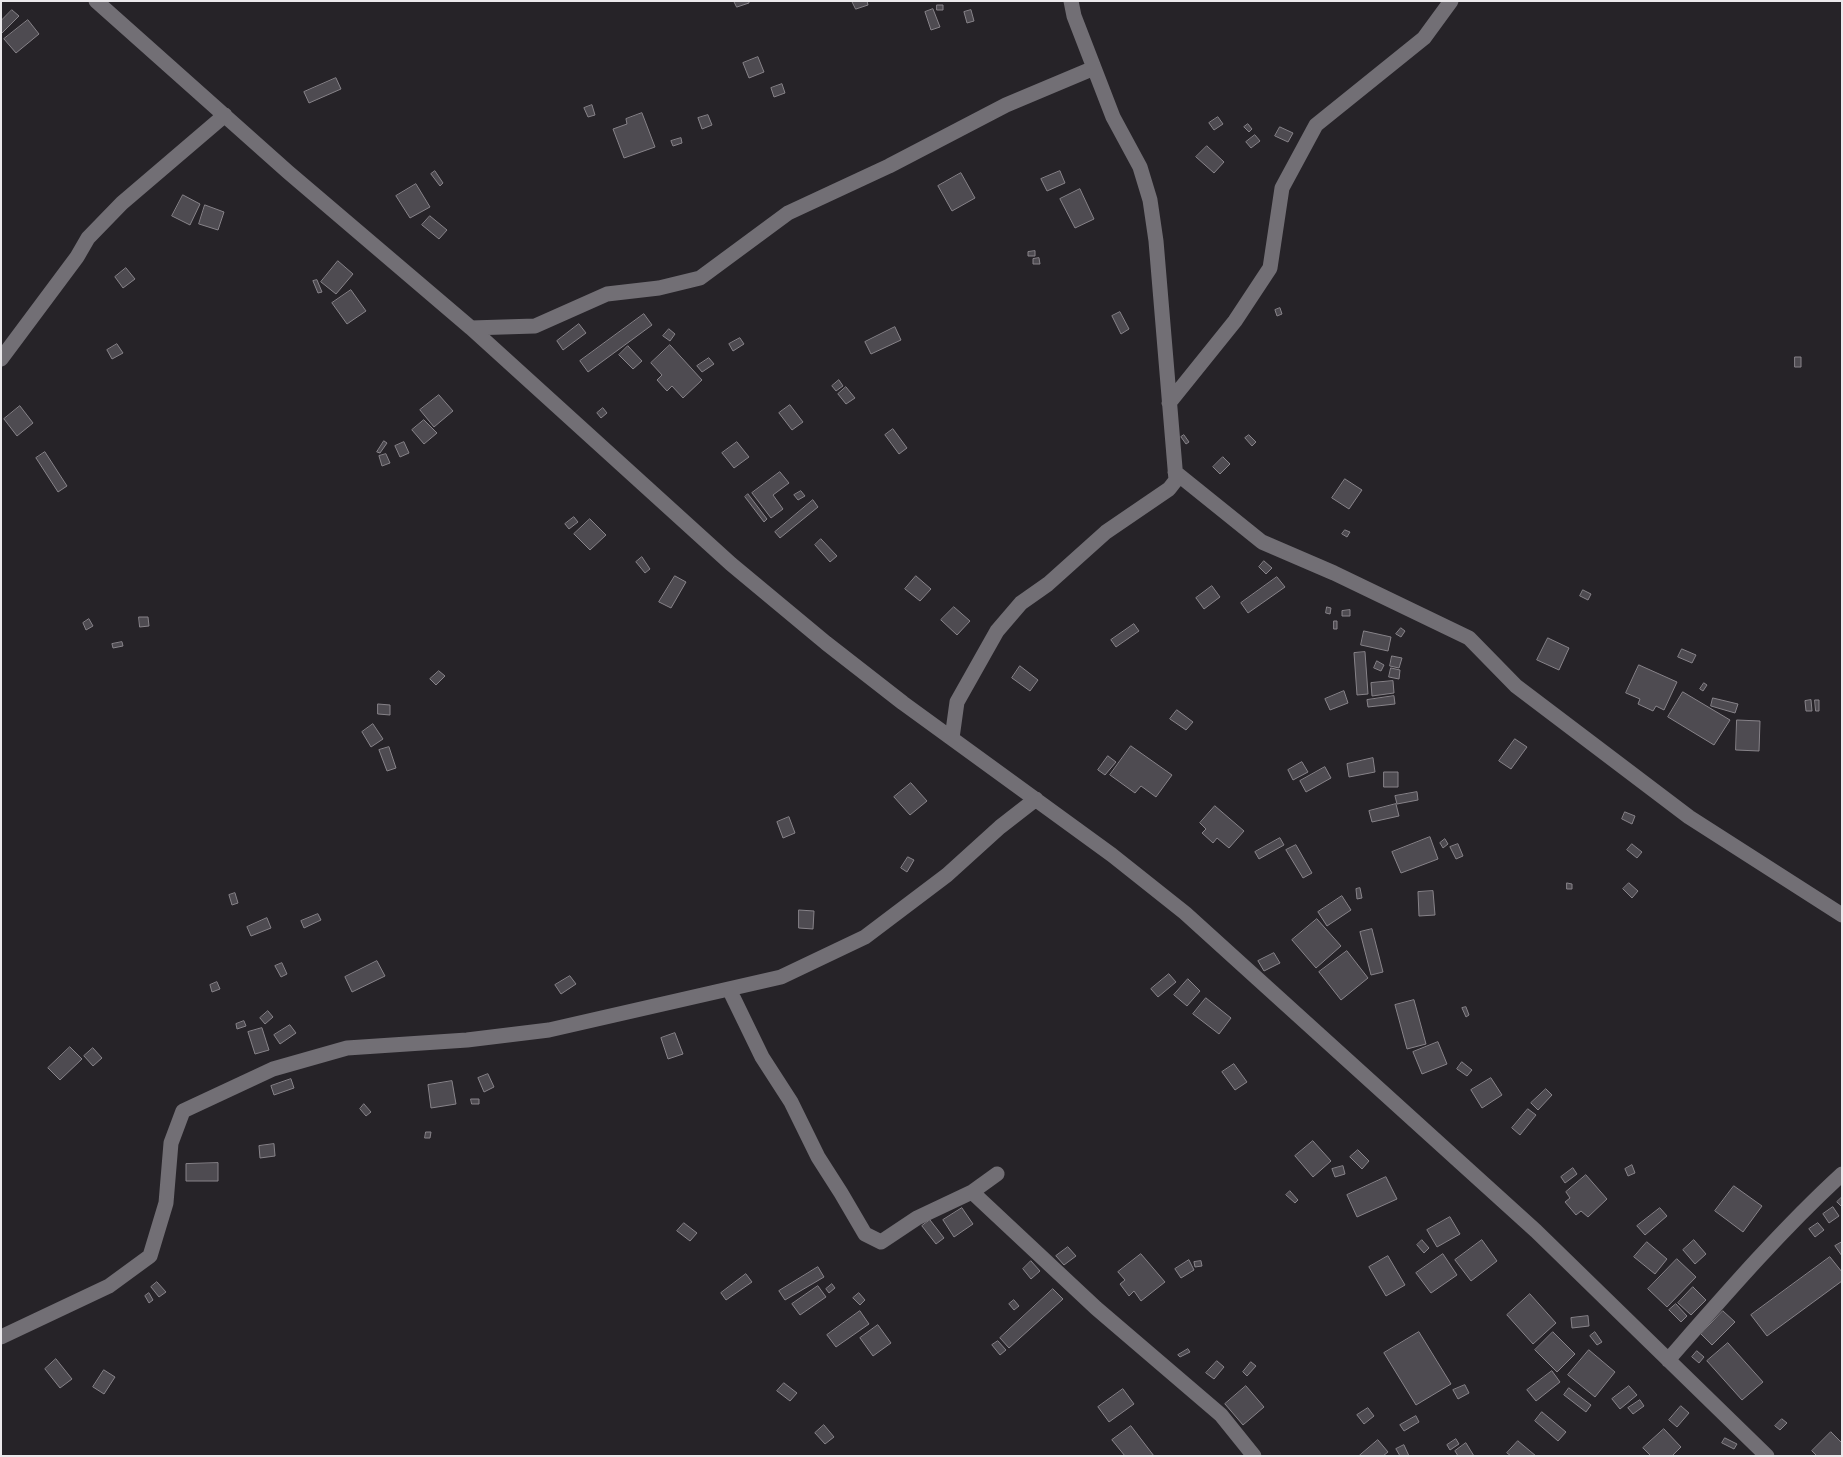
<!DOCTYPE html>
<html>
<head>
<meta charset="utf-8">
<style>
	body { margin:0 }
	#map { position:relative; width:1843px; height:1457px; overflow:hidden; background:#262328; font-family:"Space Grotesk",sans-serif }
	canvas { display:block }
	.frame { position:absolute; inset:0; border:2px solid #ebe9ec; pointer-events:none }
</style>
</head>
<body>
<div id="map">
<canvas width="1843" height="1457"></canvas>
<div class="frame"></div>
</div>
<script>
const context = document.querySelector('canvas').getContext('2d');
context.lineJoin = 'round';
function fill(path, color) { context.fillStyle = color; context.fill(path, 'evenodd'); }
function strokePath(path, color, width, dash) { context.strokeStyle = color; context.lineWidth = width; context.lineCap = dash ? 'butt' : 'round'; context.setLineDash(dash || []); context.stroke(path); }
const building = new Path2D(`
	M 734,1 L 749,1 L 749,3 L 737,7 Z
	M 852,1 L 867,1 L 868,5 L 856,9 Z
	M 937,5 L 943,5 L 943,10 L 937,10 Z
	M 933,9 L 940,27 L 931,30 L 925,12 Z
	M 12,10 L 19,16 L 1,34 L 1,21 Z
	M 971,10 L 974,21 L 967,23 L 964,12 Z
	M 28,20 L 39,34 L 16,53 L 4,39 Z
	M 758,57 L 764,72 L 749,78 L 743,63 Z
	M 336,78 L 341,89 L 309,103 L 304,92 Z
	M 782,84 L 785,93 L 774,97 L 771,88 Z
	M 592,105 L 595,115 L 588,117 L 584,108 Z
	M 642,113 L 655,147 L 624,158 L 613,129 L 627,124 L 626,119 Z
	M 708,115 L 712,125 L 702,129 L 698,118 Z
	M 1218,117 L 1223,124 L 1214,130 L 1209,123 Z
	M 1248,124 L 1252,129 L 1249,132 L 1244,127 Z
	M 1280,127 L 1293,133 L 1288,142 L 1275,136 Z
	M 1255,135 L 1260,141 L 1251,148 L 1246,142 Z
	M 681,138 L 682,143 L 673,146 L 671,141 Z
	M 1207,146 L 1224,162 L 1214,173 L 1196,157 Z
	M 435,171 L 443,183 L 440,186 L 431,174 Z
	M 1060,171 L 1065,183 L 1047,191 L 1041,179 Z
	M 961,173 L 975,198 L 952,211 L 938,186 Z
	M 416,184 L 430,207 L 410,218 L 396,196 Z
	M 1080,189 L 1094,219 L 1075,228 L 1060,199 Z
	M 183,195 L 200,204 L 190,225 L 172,216 Z
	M 205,205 L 224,212 L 218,230 L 199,224 Z
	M 430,216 L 447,230 L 439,239 L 422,225 Z
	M 1035,251 L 1035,256 L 1028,256 L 1028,252 Z
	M 1039,258 L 1040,264 L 1033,264 L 1033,259 Z
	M 338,261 L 353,274 L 336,294 L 321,282 Z
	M 126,268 L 135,279 L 123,288 L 115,277 Z
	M 317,280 L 322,292 L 318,293 L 313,281 Z
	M 351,290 L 366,311 L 347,324 L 332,303 Z
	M 1280,308 L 1282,314 L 1277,316 L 1275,310 Z
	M 1120,312 L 1129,329 L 1121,334 L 1112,316 Z
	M 644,314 L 652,325 L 588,372 L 580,361 Z
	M 579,324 L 586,333 L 563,350 L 557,341 Z
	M 895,327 L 901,340 L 871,354 L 865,342 Z
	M 669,329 L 675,334 L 670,341 L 663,336 Z
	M 740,338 L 744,344 L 733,351 L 729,344 Z
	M 117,344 L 123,353 L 112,359 L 107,350 Z
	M 670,345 L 702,380 L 683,398 L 672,386 L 667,391 L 657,380 L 662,375 L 651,363 Z
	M 628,346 L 642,361 L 633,369 L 619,355 Z
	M 1795,357 L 1801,357 L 1801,367 L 1795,367 Z
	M 709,358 L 714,364 L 702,372 L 697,366 Z
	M 839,380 L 843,386 L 836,391 L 832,386 Z
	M 846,387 L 855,398 L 846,404 L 838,394 Z
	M 439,395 L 453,411 L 434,427 L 420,410 Z
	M 790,405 L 803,422 L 792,430 L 779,413 Z
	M 20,406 L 33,423 L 17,436 L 4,419 Z
	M 603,408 L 607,413 L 601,418 L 597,413 Z
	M 424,420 L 437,433 L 424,444 L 412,430 Z
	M 893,429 L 907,448 L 899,454 L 885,435 Z
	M 1184,435 L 1189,442 L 1186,444 L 1181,437 Z
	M 1249,435 L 1256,442 L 1252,446 L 1245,438 Z
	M 384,441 L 387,443 L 380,453 L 377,452 Z
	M 404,442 L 409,453 L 400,457 L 395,446 Z
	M 737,442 L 749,457 L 734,468 L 722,453 Z
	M 45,452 L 67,486 L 58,492 L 36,458 Z
	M 386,454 L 390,463 L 382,466 L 379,456 Z
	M 1223,457 L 1230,464 L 1220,474 L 1213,467 Z
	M 780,472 L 789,483 L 773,495 L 783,509 L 771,518 L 752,493 Z
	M 1345,479 L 1362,490 L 1349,509 L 1332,498 Z
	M 801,491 L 805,496 L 798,500 L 794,495 Z
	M 748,494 L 767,519 L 764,522 L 745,497 Z
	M 813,500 L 818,507 L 780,538 L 775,532 Z
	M 574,517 L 578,522 L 569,529 L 565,524 Z
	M 590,519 L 606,535 L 590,550 L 574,534 Z
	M 1345,530 L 1350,532 L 1347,537 L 1342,534 Z
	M 821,539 L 837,556 L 830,562 L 815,545 Z
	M 642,557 L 650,569 L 645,573 L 636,562 Z
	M 1264,561 L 1272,568 L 1266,574 L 1259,567 Z
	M 675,576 L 686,582 L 671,608 L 659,602 Z
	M 916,576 L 931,589 L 920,601 L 905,589 Z
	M 1277,577 L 1285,587 L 1248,613 L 1241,603 Z
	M 1212,586 L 1220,597 L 1204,609 L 1196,598 Z
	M 1583,590 L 1591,594 L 1588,600 L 1580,596 Z
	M 954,607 L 970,621 L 957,635 L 941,620 Z
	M 1327,607 L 1331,608 L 1330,614 L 1326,613 Z
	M 1350,610 L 1350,616 L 1342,616 L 1342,611 Z
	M 139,617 L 148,617 L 149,626 L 140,627 Z
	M 89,619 L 93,626 L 86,630 L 83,623 Z
	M 1334,621 L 1337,621 L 1337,629 L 1334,629 Z
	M 1134,624 L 1139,631 L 1116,647 L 1111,640 Z
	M 1401,628 L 1405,631 L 1401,637 L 1396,634 Z
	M 1364,631 L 1391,637 L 1388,651 L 1361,645 Z
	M 1548,638 L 1569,648 L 1559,670 L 1537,660 Z
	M 122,642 L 123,646 L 113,648 L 112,644 Z
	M 1682,649 L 1696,655 L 1692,663 L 1678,657 Z
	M 1365,652 L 1368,694 L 1357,695 L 1354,653 Z
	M 1392,656 L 1402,658 L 1399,668 L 1390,666 Z
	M 1377,661 L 1384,665 L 1381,671 L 1374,668 Z
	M 1639,665 L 1677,682 L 1664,710 L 1656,706 L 1653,711 L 1638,704 L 1640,699 L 1626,693 Z
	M 1020,666 L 1038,680 L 1030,691 L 1012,678 Z
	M 1391,668 L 1400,670 L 1399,679 L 1389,677 Z
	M 439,671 L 445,676 L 436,685 L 430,679 Z
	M 1393,681 L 1394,693 L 1372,696 L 1371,683 Z
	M 1704,683 L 1707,685 L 1703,691 L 1700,689 Z
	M 1344,691 L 1348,703 L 1330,710 L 1325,699 Z
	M 1683,692 L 1730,720 L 1714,745 L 1668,717 Z
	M 1394,696 L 1395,704 L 1368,707 L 1367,700 Z
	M 1713,698 L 1738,704 L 1735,713 L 1711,706 Z
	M 1811,700 L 1812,711 L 1806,711 L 1805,701 Z
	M 1815,700 L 1819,700 L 1819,711 L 1816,711 Z
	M 378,704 L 390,705 L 390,715 L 378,714 Z
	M 1177,710 L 1193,722 L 1186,730 L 1170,719 Z
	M 1737,720 L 1760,721 L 1759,751 L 1736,750 Z
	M 373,724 L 383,739 L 371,747 L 362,732 Z
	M 1515,739 L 1527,747 L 1511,769 L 1499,761 Z
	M 1131,746 L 1172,775 L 1156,797 L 1141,786 L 1135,793 L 1110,775 Z
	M 389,747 L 396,768 L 387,771 L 379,750 Z
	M 1108,756 L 1116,762 L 1105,775 L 1098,770 Z
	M 1373,758 L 1375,772 L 1349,777 L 1347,764 Z
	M 1302,762 L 1308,772 L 1293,780 L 1288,770 Z
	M 1325,767 L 1331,778 L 1306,792 L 1300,781 Z
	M 1384,772 L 1398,772 L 1398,787 L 1384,787 Z
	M 911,783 L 927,801 L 910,815 L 894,797 Z
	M 1417,792 L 1418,800 L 1397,804 L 1395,796 Z
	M 1396,804 L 1399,816 L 1372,822 L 1369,811 Z
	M 1215,806 L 1244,831 L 1229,848 L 1217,838 L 1213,843 L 1202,833 L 1206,829 L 1200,823 Z
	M 1625,812 L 1635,816 L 1632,824 L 1622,819 Z
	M 789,817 L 795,833 L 783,838 L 777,822 Z
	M 1430,837 L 1438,859 L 1401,873 L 1392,852 Z
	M 1280,838 L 1284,845 L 1259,859 L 1255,852 Z
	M 1445,839 L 1448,844 L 1443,848 L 1440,843 Z
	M 1458,844 L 1463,856 L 1456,859 L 1450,847 Z
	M 1632,844 L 1642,852 L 1637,858 L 1627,850 Z
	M 1296,845 L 1312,873 L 1303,878 L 1286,850 Z
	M 908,857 L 914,860 L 907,872 L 901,868 Z
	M 1567,883 L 1572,884 L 1572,889 L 1567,889 Z
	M 1629,883 L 1638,891 L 1632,898 L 1623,889 Z
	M 1360,888 L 1362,898 L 1357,899 L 1356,889 Z
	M 1433,891 L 1435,915 L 1419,916 L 1418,892 Z
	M 235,893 L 238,903 L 232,905 L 229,895 Z
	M 1342,896 L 1351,910 L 1327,926 L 1318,912 Z
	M 799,910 L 814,911 L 813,929 L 799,928 Z
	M 318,914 L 321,920 L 304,928 L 301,921 Z
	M 267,918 L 271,928 L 251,936 L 247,927 Z
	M 1317,919 L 1341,946 L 1316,968 L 1292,940 Z
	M 1372,929 L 1383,972 L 1371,975 L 1360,932 Z
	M 1347,951 L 1368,978 L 1341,1000 L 1319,972 Z
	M 1274,953 L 1280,963 L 1264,971 L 1258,961 Z
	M 377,961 L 385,976 L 352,992 L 345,977 Z
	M 282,963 L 287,974 L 281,977 L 275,966 Z
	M 1169,974 L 1176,982 L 1158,997 L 1151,989 Z
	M 570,976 L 576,984 L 561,994 L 555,985 Z
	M 1188,979 L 1200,991 L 1187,1006 L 1174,995 Z
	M 217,982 L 220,989 L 212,992 L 210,985 Z
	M 1206,998 L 1231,1018 L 1219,1034 L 1193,1014 Z
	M 1414,1000 L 1426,1044 L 1407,1049 L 1395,1005 Z
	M 1466,1007 L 1469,1015 L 1466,1017 L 1462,1008 Z
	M 268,1011 L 273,1017 L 265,1024 L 260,1018 Z
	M 244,1021 L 246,1026 L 237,1029 L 236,1024 Z
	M 290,1025 L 296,1033 L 280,1044 L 274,1035 Z
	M 262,1028 L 269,1050 L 255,1054 L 248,1032 Z
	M 675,1033 L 683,1054 L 668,1059 L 661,1038 Z
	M 1438,1042 L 1447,1064 L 1422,1074 L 1413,1052 Z
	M 70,1047 L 82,1059 L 60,1080 L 48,1068 Z
	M 93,1048 L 102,1058 L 93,1066 L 84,1056 Z
	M 1462,1062 L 1472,1070 L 1467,1076 L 1457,1069 Z
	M 1234,1064 L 1247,1082 L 1235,1090 L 1222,1072 Z
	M 488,1074 L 494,1087 L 484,1092 L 478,1078 Z
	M 1491,1078 L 1502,1095 L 1482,1108 L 1471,1090 Z
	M 291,1079 L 294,1088 L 274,1095 L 271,1086 Z
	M 452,1081 L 456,1104 L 431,1108 L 428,1085 Z
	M 1546,1089 L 1552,1095 L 1538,1110 L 1531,1103 Z
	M 471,1099 L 479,1099 L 479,1104 L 472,1104 Z
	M 364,1104 L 371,1112 L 366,1116 L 360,1109 Z
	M 1528,1109 L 1536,1115 L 1520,1135 L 1512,1128 Z
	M 426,1132 L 431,1132 L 430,1138 L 425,1138 Z
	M 1313,1141 L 1331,1161 L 1313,1177 L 1295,1156 Z
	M 274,1144 L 275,1156 L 260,1158 L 259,1146 Z
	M 1358,1150 L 1369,1161 L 1362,1169 L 1350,1157 Z
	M 218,1163 L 218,1181 L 186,1181 L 186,1164 Z
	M 1632,1165 L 1635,1173 L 1628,1176 L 1625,1169 Z
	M 1343,1166 L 1345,1174 L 1335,1177 L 1332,1169 Z
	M 1573,1168 L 1577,1174 L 1565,1183 L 1561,1177 Z
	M 1586,1175 L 1607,1199 L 1588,1217 L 1581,1211 L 1576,1215 L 1565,1202 L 1570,1198 L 1566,1192 Z
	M 1386,1177 L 1397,1199 L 1357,1217 L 1347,1195 Z
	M 1734,1186 L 1762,1206 L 1743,1232 L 1715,1211 Z
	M 1290,1191 L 1298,1200 L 1295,1203 L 1286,1195 Z
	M 1842,1197 L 1842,1207 L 1837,1202 Z
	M 1833,1207 L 1839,1216 L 1829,1223 L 1823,1214 Z
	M 962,1208 L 973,1224 L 954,1237 L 943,1220 Z
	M 1660,1208 L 1667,1216 L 1645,1235 L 1637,1226 Z
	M 1450,1217 L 1460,1234 L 1437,1247 L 1427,1230 Z
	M 930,1220 L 944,1238 L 936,1244 L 922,1226 Z
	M 684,1223 L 697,1233 L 690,1241 L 677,1231 Z
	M 1818,1223 L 1824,1230 L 1815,1237 L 1809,1229 Z
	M 1422,1240 L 1429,1248 L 1424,1253 L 1417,1245 Z
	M 1482,1240 L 1497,1261 L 1471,1281 L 1455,1260 Z
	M 1694,1240 L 1706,1254 L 1695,1264 L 1683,1250 Z
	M 1647,1242 L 1667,1259 L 1655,1274 L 1634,1257 Z
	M 1842,1242 L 1842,1256 L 1835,1246 Z
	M 1068,1247 L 1076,1256 L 1064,1265 L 1056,1256 Z
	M 1141,1254 L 1165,1282 L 1141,1301 L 1134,1291 L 1129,1296 L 1120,1284 L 1125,1280 L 1118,1272 Z
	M 1443,1254 L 1457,1275 L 1431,1293 L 1416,1273 Z
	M 1388,1256 L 1405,1285 L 1386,1296 L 1369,1267 Z
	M 1830,1257 L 1842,1272 L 1842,1281 L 1767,1336 L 1751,1315 Z
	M 1677,1259 L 1696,1277 L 1667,1307 L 1648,1289 Z
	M 1189,1260 L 1194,1270 L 1181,1278 L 1175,1269 Z
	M 1031,1261 L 1040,1271 L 1031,1279 L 1023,1269 Z
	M 1201,1261 L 1202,1266 L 1195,1267 L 1194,1262 Z
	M 818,1267 L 824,1277 L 785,1300 L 779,1291 Z
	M 746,1274 L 752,1282 L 726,1300 L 721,1293 Z
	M 157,1282 L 166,1292 L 159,1297 L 151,1287 Z
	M 832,1284 L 835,1288 L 829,1293 L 826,1289 Z
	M 818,1286 L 826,1297 L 800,1315 L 792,1304 Z
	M 1693,1287 L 1706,1300 L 1691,1315 L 1678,1303 Z
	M 1053,1289 L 1063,1299 L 1009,1348 L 1000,1338 Z
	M 149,1293 L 153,1300 L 149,1303 L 145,1296 Z
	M 859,1293 L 865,1300 L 860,1305 L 853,1298 Z
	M 1530,1294 L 1556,1323 L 1533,1344 L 1507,1315 Z
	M 1014,1300 L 1019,1306 L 1014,1310 L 1009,1304 Z
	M 1676,1304 L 1687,1316 L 1681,1322 L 1669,1310 Z
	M 860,1311 L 869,1324 L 836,1347 L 827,1335 Z
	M 1723,1311 L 1735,1322 L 1712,1345 L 1701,1334 Z
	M 1588,1316 L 1589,1326 L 1572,1328 L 1571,1318 Z
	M 878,1325 L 891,1343 L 873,1356 L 860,1338 Z
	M 1419,1332 L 1451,1384 L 1416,1405 L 1384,1353 Z
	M 1553,1332 L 1575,1354 L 1557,1372 L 1535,1350 Z
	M 1595,1332 L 1602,1342 L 1597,1345 L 1590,1336 Z
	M 998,1341 L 1006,1350 L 1000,1355 L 992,1345 Z
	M 1728,1343 L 1763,1382 L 1742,1400 L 1707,1361 Z
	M 1188,1349 L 1190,1352 L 1180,1357 L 1178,1355 Z
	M 1589,1350 L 1615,1372 L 1595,1397 L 1568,1375 Z
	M 1697,1351 L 1704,1357 L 1699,1363 L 1692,1357 Z
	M 56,1359 L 72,1379 L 60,1388 L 45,1369 Z
	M 1217,1361 L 1224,1367 L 1214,1379 L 1206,1373 Z
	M 1251,1362 L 1256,1366 L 1247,1376 L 1243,1372 Z
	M 104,1370 L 115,1377 L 104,1394 L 93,1387 Z
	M 1552,1371 L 1560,1382 L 1536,1401 L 1527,1390 Z
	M 784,1383 L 797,1393 L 790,1401 L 777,1391 Z
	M 1465,1385 L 1469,1393 L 1458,1399 L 1453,1390 Z
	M 1246,1386 L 1264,1407 L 1243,1425 L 1225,1404 Z
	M 1629,1386 L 1637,1395 L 1620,1409 L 1612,1399 Z
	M 1569,1388 L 1591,1405 L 1586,1412 L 1564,1395 Z
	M 1123,1389 L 1134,1404 L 1109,1422 L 1098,1407 Z
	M 1640,1400 L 1644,1406 L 1633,1414 L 1628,1408 Z
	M 1681,1406 L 1689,1413 L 1677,1427 L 1669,1420 Z
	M 1368,1408 L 1374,1416 L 1364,1424 L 1357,1415 Z
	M 1542,1412 L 1566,1432 L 1558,1441 L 1535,1421 Z
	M 1416,1416 L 1419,1422 L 1404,1431 L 1400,1425 Z
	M 1782,1419 L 1787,1423 L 1780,1430 L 1775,1426 Z
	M 824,1425 L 834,1437 L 825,1444 L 815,1433 Z
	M 1131,1426 L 1154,1456 L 1125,1456 L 1112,1440 Z
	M 1664,1429 L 1681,1447 L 1672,1456 L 1651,1456 L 1643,1448 Z
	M 1831,1432 L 1842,1443 L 1842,1456 L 1817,1456 L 1812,1451 Z
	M 1725,1438 L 1737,1444 L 1734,1449 L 1722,1443 Z
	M 1456,1439 L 1459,1444 L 1450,1450 L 1447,1445 Z
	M 1378,1440 L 1388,1452 L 1383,1456 L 1359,1456 Z
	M 1518,1441 L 1536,1456 L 1511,1456 L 1507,1453 Z
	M 1466,1443 L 1474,1456 L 1458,1456 L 1455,1451 Z
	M 1404,1445 L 1409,1456 L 1400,1456 L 1396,1449 Z`);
fill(building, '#4e4b51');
strokePath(building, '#878389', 1);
strokePath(new Path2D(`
	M 96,1 L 288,172 L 471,328 L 731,564 L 826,643 L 903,703 L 1112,855 L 1185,913 L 1536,1231 L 1767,1456
	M 471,328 L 535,326 L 607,294 L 659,288 L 700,278 L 788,213 L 889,166 L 1006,105 L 1094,68
	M 1,359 L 77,257 L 88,238 L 122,203 L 225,115
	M 1169,403 L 1235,321 L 1270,268 L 1282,188 L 1316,125 L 1424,38 L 1451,1
	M 1175,472 L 1262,542 L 1334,573 L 1469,638 L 1516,686 L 1689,817 L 1842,915
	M 952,738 L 957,702 L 997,631 L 1021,603 L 1048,584 L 1106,532 L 1169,489 L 1176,480 L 1156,241 L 1150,200 L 1140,167 L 1113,117 L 1074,16 L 1071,1
	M 729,989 L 762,1057 L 791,1102 L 818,1157 L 841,1193 L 865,1234 L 881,1242 L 917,1218 L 972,1192 L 997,1174
	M 972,1192 L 1096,1308 L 1221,1415 L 1254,1456
	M 1,1337 L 109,1286 L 150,1256 L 166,1203 L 171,1143 L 183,1111 L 273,1069 L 347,1048 L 467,1040 L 549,1030 L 781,977 L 865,937 L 947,875 L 1000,827 L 1036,799
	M 1668,1360 C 1724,1296 1780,1231 1842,1174`), '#726f75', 15);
</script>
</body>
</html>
